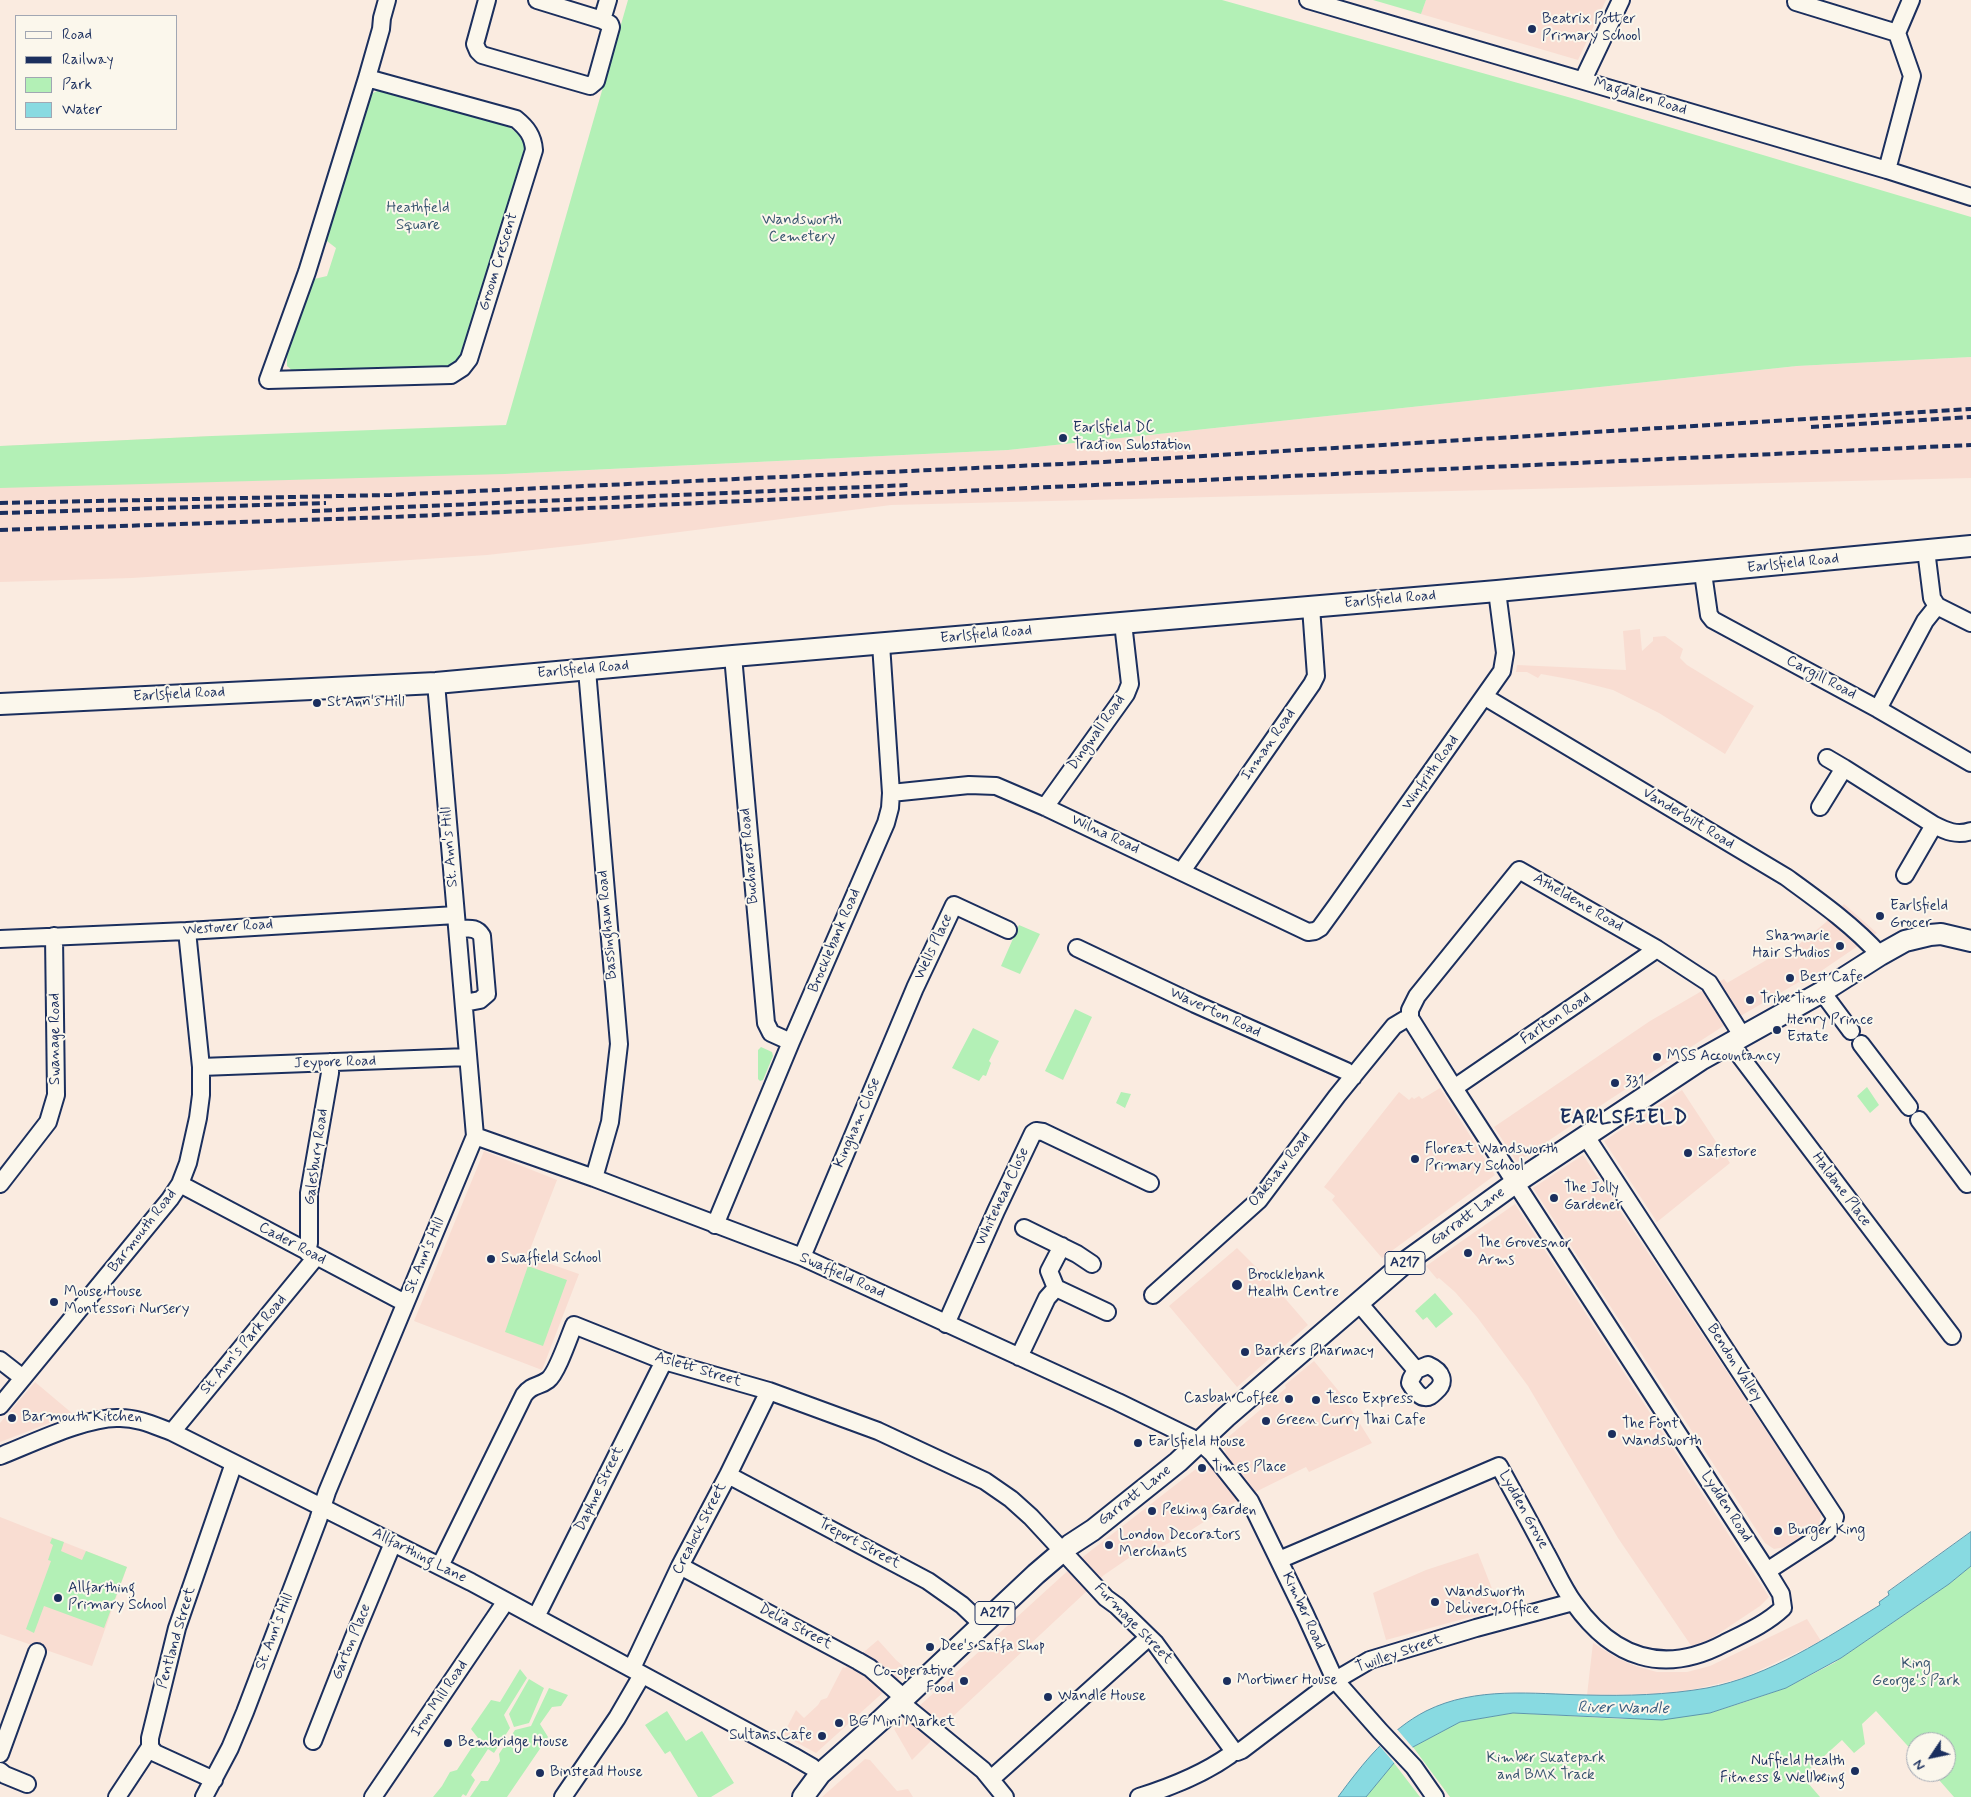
<!DOCTYPE html>
<html>
<head>
<meta charset="utf-8">
<style>
	body { margin:0 }
	#map { position:relative; width:1971px; height:1797px; overflow:hidden; background:#faebe0; font-family:Mynerve,sans-serif }
	canvas { display:block }
	.legend { position:absolute; left:15px; top:15px; width:162px; height:115px; box-sizing:border-box; background:#fbf7ec; border:1px solid #a1a7b3; margin:0; padding:6px 9px; list-style:none; font-size:15px; color:#1b2f5e }
	.legend li { display:flex; align-items:center; gap:10px; height:25px }
	.legend b { width:25px; border:1px solid #a1a7b3 }
	.north { position:absolute; left:1906px; top:1732px; width:50px; height:50px; box-sizing:border-box; background:#fbf7ec; border:1px solid #a1a7b3; border-radius:50%; rotate:236deg; font-size:14px; font-weight:700; line-height:20px; text-align:center; color:#1b2f5e }
	.north::after { content:''; display:block; margin:auto; width:18px; height:22px; background:#1b2f5e; clip-path:polygon(50% 0,100% 100%,50% 72%,0 100%) }
</style>
</head>
<body>
<div id="map">
<canvas width="1971" height="1797"></canvas>
<ul class="legend">
<li><b style="height:6px;background:#fbf7ec"></b>Road</li>
<li><b style="height:6px;background:#1b2f5e"></b>Railway</li>
<li><b style="height:14px;background:#b3f0b6"></b>Park</li>
<li><b style="height:14px;background:#88dae1"></b>Water</li>
</ul>
<div class="north">N</div>
</div>
<script>
const context = document.querySelector('canvas').getContext('2d');
context.lineJoin = 'round';
function fill(path, color) { context.fillStyle = color; context.fill(path, 'evenodd'); }
function strokePath(path, color, width, dash) { context.strokeStyle = color; context.lineWidth = width; context.lineCap = dash ? 'butt' : 'round'; context.setLineDash(dash || []); context.stroke(path); }
function write(font, color, halo, rows, align = 'center') {
  context.font = font + ' Mynerve,sans-serif'; context.lineWidth = 4; context.setLineDash([]); context.textBaseline = 'middle'; context.strokeStyle = halo; context.fillStyle = color; for (const [text, x, y, turn = 0] of rows) {
    context.save(); context.translate(x, y); context.rotate((+turn || 0) * Math.PI / 180); context.textAlign = isNaN(turn) ? turn : align; if (halo) context.strokeText(text, 0, 0); context.fillText(text, 0, 0); context.restore();
  }
}
fill(new Path2D(`
	M 1426,0 L 1606,0 L 1578,60 L 1421,14 Z
	M 1971,357 L 1971,478 L 891,505 L 578,545 L 487,555 L 132,578 L 0,582 L 0,446 L 212,436 L 506,474 L 1008,450 L 1797,366 Z
	M 1640,629 L 1642,651 L 1653,641 L 1653,637 L 1665,636 L 1683,649 L 1680,658 L 1687,665 L 1754,706 L 1725,754 L 1659,713 L 1613,690 L 1574,680 L 1541,674 L 1538,678 L 1527,672 L 1516,672 L 1517,665 L 1626,670 L 1623,631 Z
	M 1844,904 L 1877,933 L 1802,984 L 1799,982 L 1725,1025 L 1609,1100 L 1517,1162 L 1494,1127 L 1650,1021 L 1700,992 L 1724,979 L 1727,983 L 1775,955 L 1781,959 L 1825,923 Z
	M 1440,1088 L 1495,1175 L 1382,1258 L 1332,1200 L 1335,1196 L 1324,1187 L 1399,1092 L 1409,1100 L 1412,1097 L 1414,1099 L 1419,1096 L 1422,1099 Z
	M 1682,1090 L 1730,1163 L 1657,1222 L 1604,1141 Z
	M 484,1151 L 557,1180 L 529,1252 L 539,1256 L 545,1262 L 579,1274 L 542,1370 L 414,1321 Z
	M 1583,1155 L 1795,1474 L 1797,1473 L 1822,1512 L 1819,1524 L 1785,1547 L 1774,1549 L 1765,1543 L 1533,1188 Z
	M 1515,1204 L 1769,1597 L 1760,1606 L 1712,1638 L 1692,1647 L 1618,1538 L 1528,1386 L 1477,1317 L 1455,1292 L 1439,1278 L 1437,1279 L 1426,1266 Z
	M 1237,1248 L 1270,1281 L 1308,1325 L 1237,1387 L 1169,1306 Z
	M 1314,1361 L 1342,1395 L 1372,1443 L 1309,1472 L 1306,1467 L 1235,1502 L 1185,1534 L 1156,1550 L 1153,1546 L 1145,1552 L 1142,1549 L 1104,1575 L 946,1723 L 930,1742 L 912,1760 L 894,1729 L 1084,1556 L 1201,1465 L 1205,1465 L 1208,1469 L 1226,1452 L 1220,1444 L 1286,1388 L 1285,1385 Z
	M 35,1382 L 73,1414 L 0,1442 L 0,1423 Z
	M 0,1517 L 127,1567 L 92,1666 L 0,1634 Z
	M 1478,1553 L 1500,1609 L 1386,1640 L 1373,1593 L 1426,1570 Z
	M 1807,1619 L 1821,1641 L 1743,1678 L 1687,1691 L 1662,1694 L 1587,1695 L 1593,1643 L 1617,1658 L 1635,1666 L 1657,1672 L 1687,1672 L 1710,1666 Z
	M 878,1640 L 896,1660 L 908,1670 L 816,1753 L 783,1735 L 796,1710 L 804,1718 L 818,1705 L 821,1700 L 827,1698 L 843,1667 L 845,1668 Z
	M 865,1759 L 870,1760 L 897,1791 L 908,1789 L 913,1797 L 822,1797 Z`), '#f9ddd2');
fill(new Path2D(`
	M 628,0 L 1222,0 L 1575,99 L 1971,217 L 1971,357 L 1797,366 L 1008,450 L 505,474 L 0,488 L 0,446 L 212,436 L 506,425 Z
	M 1373,0 L 1426,0 L 1421,14 Z
	M 385,87 L 508,126 L 518,134 L 525,145 L 508,207 L 462,360 L 446,370 L 294,372 L 287,366 L 287,355 L 310,280 L 327,276 L 336,248 L 323,238 L 369,95 Z
	M 1019,925 L 1040,934 L 1020,974 L 1001,966 Z
	M 1075,1009 L 1092,1017 L 1063,1080 L 1045,1071 Z
	M 973,1028 L 999,1041 L 989,1061 L 991,1063 L 986,1076 L 983,1075 L 979,1081 L 952,1068 Z
	M 761,1047 L 772,1052 L 773,1056 L 763,1080 L 760,1081 L 758,1079 L 758,1050 Z
	M 1867,1087 L 1879,1105 L 1870,1113 L 1857,1096 Z
	M 1121,1092 L 1131,1094 L 1125,1108 L 1116,1103 Z
	M 528,1266 L 567,1280 L 543,1346 L 505,1332 Z
	M 1435,1293 L 1453,1314 L 1436,1328 L 1427,1317 L 1423,1320 L 1415,1311 Z
	M 52,1538 L 64,1542 L 61,1551 L 82,1560 L 86,1551 L 127,1567 L 104,1628 L 44,1606 L 34,1633 L 26,1629 L 51,1561 L 48,1560 L 53,1545 L 50,1543 Z
	M 1971,1566 L 1971,1797 L 1954,1797 L 1932,1772 L 1946,1772 L 1946,1742 L 1916,1742 L 1916,1755 L 1876,1711 L 1862,1724 L 1865,1744 L 1854,1753 L 1842,1740 L 1802,1776 L 1820,1797 L 1450,1797 L 1413,1747 L 1460,1722 L 1513,1713 L 1623,1719 L 1710,1713 L 1748,1701 L 1786,1688 L 1834,1663 L 1949,1584 Z
	M 520,1669 L 527,1678 L 504,1715 L 510,1728 L 494,1753 L 488,1749 L 471,1775 L 475,1780 L 466,1796 L 463,1794 L 461,1797 L 433,1797 L 442,1786 L 450,1772 L 457,1770 L 478,1738 L 471,1729 L 491,1700 L 500,1702 Z
	M 529,1679 L 544,1688 L 529,1723 L 514,1727 L 509,1714 Z
	M 549,1688 L 568,1695 L 561,1706 L 552,1707 L 540,1724 L 548,1737 L 507,1797 L 470,1797 L 481,1781 L 488,1781 L 500,1761 L 499,1754 L 515,1730 L 531,1726 Z
	M 667,1711 L 686,1741 L 702,1731 L 734,1783 L 711,1797 L 698,1797 L 670,1751 L 665,1754 L 645,1725 Z
	M 1394,1763 L 1420,1797 L 1366,1797 Z`), '#b3f0b6');
const water = new Path2D(`
	M 1971,1532 L 1971,1566 L 1949,1584 L 1841,1658 L 1786,1688 L 1710,1713 L 1662,1720 L 1513,1713 L 1460,1722 L 1413,1747 L 1394,1763 L 1366,1797 L 1338,1797 C 1363,1763 1389,1730 1426,1711 C 1476,1686 1533,1694 1586,1695 C 1626,1696 1667,1695 1707,1688 C 1770,1676 1826,1638 1880,1605 L 1879,1602 L 1889,1595 L 1888,1592 Z`);
fill(water, '#88dae1');
strokePath(water, '#5c96ad', 1);
fill(new Path2D(`
	M 1396,1728 L 1414,1749 L 1396,1765 L 1378,1744 Z`), '#faebe0');
const minor = new Path2D(`
	M 487,0 L 475,44 L 478,51 L 482,55 L 590,86 L 596,81 L 611,27 L 610,24 L 602,20 L 608,0
	M 537,0 L 602,20
	M 1308,0 L 1887,170 L 1971,197
	M 1798,0 L 1796,2 L 1897,33 L 1912,76 L 1887,170
	M 1897,33 L 1911,0
	M 367,78 L 516,119 C 527,128 533,136 534,150 L 469,359 L 462,368 L 451,375 L 268,380 L 307,272 L 367,78 L 381,29 L 382,18 L 387,0
	M 1583,80 L 1621,0
	M 1926,550 L 1932,598 L 1937,606 L 1971,623
	M 1703,573 L 1709,615 L 1713,620 L 1878,709 L 1971,763
	M 733,656 L 766,1023 L 771,1033 L 791,1042
	M 587,670 L 619,1044 L 610,1122 L 594,1178
	M 1485,697 L 1786,877 C 1819,901 1853,925 1880,955
	M 1878,709 L 1925,621 L 1937,606
	M 1827,758 L 1844,768
	M 891,793 L 969,785 L 996,786 L 1045,807 L 1308,932 L 1315,931 L 1320,928 L 1336,906 L 1502,671 L 1505,653 L 1497,591
	M 1045,807 L 1126,694 L 1130,684 L 1123,623
	M 1820,807 L 1844,768 L 1934,825
	M 1182,871 L 1312,684 L 1316,676 L 1311,607
	M 1905,875 L 1934,825 C 1946,831 1957,836 1971,831
	M 458,929 C 468,929 476,926 482,936 L 487,994 L 480,1000 L 464,1003
	M 0,939 L 187,931 L 456,915
	M 1077,948 L 1195,1004 L 1346,1071 L 1353,1077
	M 1822,992 L 1851,1031
	M 1410,1018 L 1454,1088
	M 1731,1044 L 1952,1336
	M 1861,1044 L 1909,1107
	M 201,1067 L 468,1057
	M 1919,1120 L 1967,1184
	M 1585,1135 L 1835,1517 L 1833,1524 L 1827,1532 L 1767,1571
	M 475,1136 L 594,1178 L 802,1257 L 1118,1402 L 1200,1442 L 1212,1453 L 1250,1501 L 1305,1614 L 1335,1680 L 1380,1731 L 1414,1767 L 1435,1797
	M 0,1184 L 48,1122 L 56,1095 L 54,936
	M 180,1184 L 405,1303
	M 715,1225 L 791,1042 L 886,823 L 890,808 L 891,793 L 881,644
	M 1024,1228 L 1077,1254 L 1092,1264
	M 307,1252 L 309,1243 L 309,1193 L 330,1073 L 330,1062
	M 802,1257 L 915,988 L 954,905 L 1008,930
	M 1056,1288 L 1107,1312
	M 1153,1295 L 1259,1200 L 1337,1096 L 1394,1026 L 1404,1020 L 1410,1018 L 1410,1010 L 1417,996 L 1519,870 L 1657,949 L 1709,983 L 1743,1037
	M 1358,1302 L 1416,1370 L 1411,1379 L 1410,1383 C 1413,1388 1419,1397 1424,1397 C 1429,1398 1432,1395 1435,1392 C 1447,1382 1442,1371 1428,1365 L 1416,1370
	M 946,1324 L 996,1211 L 1033,1133 L 1036,1131 L 1043,1132 L 1150,1183
	M 1019,1357 L 1047,1298 L 1056,1288 L 1049,1271 L 1062,1246
	M 0,1360 L 23,1378
	M 0,1406 L 170,1199 L 180,1184 L 188,1163 L 198,1118 L 201,1095 L 201,1067 L 187,931
	M 172,1432 L 316,1257
	M 0,1456 C 31,1444 88,1416 120,1418 C 139,1418 155,1426 172,1432 L 471,1582 L 793,1756 L 812,1767 L 820,1774
	M 728,1475 L 928,1581 L 962,1605 L 983,1625
	M 1279,1560 L 1499,1466 C 1515,1495 1531,1524 1546,1553 C 1555,1569 1563,1588 1574,1603 C 1613,1658 1663,1676 1725,1643 C 1745,1633 1766,1624 1783,1608 L 1781,1594 L 1767,1571 L 1454,1088 L 1657,949
	M 440,1566 L 524,1395 C 532,1384 539,1387 548,1380 C 557,1373 569,1337 574,1325 L 664,1361 L 769,1391 L 878,1431 L 985,1481 L 1011,1499 L 1031,1517 L 1106,1598 L 1117,1606 L 1155,1643 L 1233,1750
	M 680,1566 L 858,1661 L 870,1668 L 904,1698
	M 536,1617 L 664,1361
	M 632,1668 L 680,1566 L 728,1475 L 769,1391
	M 900,1702 L 983,1770 L 1005,1797
	M 313,1741 L 353,1639 L 393,1543
	M 1233,1750 L 1237,1752 L 1242,1750 L 1329,1684 L 1370,1660 L 1476,1628 L 1573,1602
	M 0,1754 L 37,1652
	M 0,1771 L 5,1775 L 27,1784
	M 991,1779 L 1149,1637
	M 214,1780 L 155,1753 L 150,1747 L 150,1738 L 177,1628 L 234,1463
	M 117,1797 L 150,1747
	M 204,1797 L 230,1748 L 245,1712 L 318,1520 L 327,1492 L 475,1136 L 436,683
	M 373,1797 L 506,1601
	M 563,1797 L 617,1718 L 642,1675
	M 1139,1797 C 1171,1787 1202,1775 1230,1755 L 1233,1750`);
const major = new Path2D(`
	M 0,704 L 436,683 L 733,656 L 1497,591 L 1971,546
	M 803,1797 L 820,1774 L 881,1720 L 1036,1574 L 1070,1545 L 1093,1530 L 1178,1462 L 1226,1417 L 1407,1261 L 1515,1183 L 1702,1059 L 1822,992 L 1880,955 L 1905,941 L 1930,935 L 1941,934 L 1971,941`);
strokePath(minor, '#1b2f5e', 20);
strokePath(major, '#1b2f5e', 24);
strokePath(minor, '#fbf7ec', 16);
strokePath(major, '#fbf7ec', 20);
strokePath(new Path2D(`
	M 1811,427 L 1971,417
	M 0,503 L 390,495 L 1104,462 L 1971,409
	M 312,511 L 909,485
	M 0,513 L 326,503
	M 0,530 L 393,517 L 1971,445`), '#1b2f5e', 4, [8, 4]);
for (const [x, y, r, color] of [
	[1532,29,5,"#1b2f5e"],
	[1063,438,5,"#1b2f5e"],
	[317,703,5,"#1b2f5e"],
	[1880,916,5,"#1b2f5e"],
	[1840,946,5,"#1b2f5e"],
	[1790,978,5,"#1b2f5e"],
	[1750,1000,5,"#1b2f5e"],
	[1777,1030,5,"#1b2f5e"],
	[1657,1057,5,"#1b2f5e"],
	[1615,1083,5,"#1b2f5e"],
	[1688,1153,5,"#1b2f5e"],
	[1415,1159,5,"#1b2f5e"],
	[1554,1198,5,"#1b2f5e"],
	[1468,1253,5,"#1b2f5e"],
	[491,1259,5,"#1b2f5e"],
	[1237,1285,6,"#1b2f5e"],
	[54,1302,5,"#1b2f5e"],
	[1245,1352,5,"#1b2f5e"],
	[1289,1399,5,"#1b2f5e"],
	[1316,1400,5,"#1b2f5e"],
	[12,1418,5,"#1b2f5e"],
	[1266,1421,5,"#1b2f5e"],
	[1612,1434,5,"#1b2f5e"],
	[1138,1443,5,"#1b2f5e"],
	[1202,1468,5,"#1b2f5e"],
	[1152,1511,5,"#1b2f5e"],
	[1778,1531,5,"#1b2f5e"],
	[1109,1545,5,"#1b2f5e"],
	[58,1598,5,"#1b2f5e"],
	[1435,1602,5,"#1b2f5e"],
	[930,1647,5,"#1b2f5e"],
	[964,1681,5,"#1b2f5e"],
	[1227,1681,5,"#1b2f5e"],
	[1048,1697,5,"#1b2f5e"],
	[839,1723,5,"#1b2f5e"],
	[822,1736,5,"#1b2f5e"],
	[448,1743,5,"#1b2f5e"],
	[1855,1771,5,"#1b2f5e"],
	[540,1773,5,"#1b2f5e"]
]) { const dot = new Path2D(); dot.arc(x, y, r, 0, 2 * Math.PI); context.fillStyle = color; context.fill(dot); strokePath(dot, '#fbf7ec', 2); }
for (const [x, y, w] of [
	[1405,1263,40],
	[995,1613,40]
]) { const box = new Path2D(); box.roundRect(x - w / 2, y - 11.5, w, 23, 4); context.fillStyle = '#fbf7ec'; context.fill(box); strokePath(box, '#1b2f5e', 1); }
write('bold 14px', '#1b2f5e', null, [
	["A217",1405,1263],
	["A217",995,1613]
]);
write('15px', '#1b2f5e', '#fbf7ec', [
	["Beatrix Potter",1542,20],
	["Primary School",1542,37],
	["Earlsfield DC",1073,429],
	["Traction Substation",1073,446],
	["St Ann's Hill",327,703],
	["Earlsfield",1890,907],
	["Grocer",1890,924],
	["Shamarie",1830,937,"right"],
	["Hair Studios",1830,954,"right"],
	["Best Cafe",1800,978],
	["Tribe Time",1760,1000],
	["Henry Prince",1787,1021],
	["Estate",1787,1038],
	["MSS Accountancy",1667,1057],
	["331",1625,1083],
	["Floreat Wandsworth",1425,1150],
	["Primary School",1425,1167],
	["Safestore",1698,1153],
	["The Jolly",1564,1189],
	["Gardener",1564,1206],
	["The Grovesnor",1478,1244],
	["Arms",1478,1261],
	["Swaffield School",501,1259],
	["Brocklebank",1248,1276],
	["Health Centre",1248,1293],
	["Mouse House",64,1293],
	["Montessori Nursery",64,1310],
	["Barkers Pharmacy",1255,1352],
	["Casbah Coffee",1279,1399,"right"],
	["Tesco Express",1326,1400],
	["Barmouth Kitchen",22,1418],
	["Green Curry Thai Cafe",1276,1421],
	["The Font",1622,1425],
	["Wandsworth",1622,1442],
	["Earlsfield House",1148,1443],
	["Times Place",1212,1468],
	["Peking Garden",1162,1511],
	["Burger King",1788,1531],
	["London Decorators",1119,1536],
	["Merchants",1119,1553],
	["Allfarthing",68,1589],
	["Primary School",68,1606],
	["Wandsworth",1445,1593],
	["Delivery Office",1445,1610],
	["Dee's Saffa Shop",940,1647],
	["Co-operative",954,1672,"right"],
	["Food",954,1689,"right"],
	["Mortimer House",1237,1681],
	["Wandle House",1058,1697],
	["BG Mini Market",849,1723],
	["Sultans Cafe",812,1736,"right"],
	["Bembridge House",458,1743],
	["Nuffield Health",1845,1762,"right"],
	["Fitness & Wellbeing",1845,1779,"right"],
	["Binstead House",550,1773]
], 'left');
write('15px', '#1b2f5e', '#fbf7ec', [
	["Magdalen Road",1640,97,17],
	["Groom Crescent",499,262,-73],
	["Earlsfield Road",1793,564,-6],
	["Earlsfield Road",1390,600,-5],
	["Earlsfield Road",986,635,-5],
	["Earlsfield Road",583,670,-5],
	["Cargill Road",1821,678,28],
	["Earlsfield Road",179,695,-3],
	["Dingwall Road",1097,733,-55],
	["Inman Road",1269,745,-55],
	["Winfrith Road",1431,773,-55],
	["Vanderbilt Road",1688,819,31],
	["Wilna Road",1105,835,25],
	["St. Ann's Hill",450,847,-95],
	["Bucharest Road",750,856,-95],
	["Atheldene Road",1578,903,30],
	["Bassingham Road",608,925,-95],
	["Westover Road",228,928,-4],
	["Brocklebank Road",835,941,-67],
	["Wells Place",934,947,-65],
	["Waverton Road",1215,1013,25],
	["Farlton Road",1556,1019,-34],
	["Swanage Road",56,1039,-90],
	["Jeypore Road",335,1063,-2],
	["Kingham Close",858,1123,-67],
	["Galesbury Road",317,1157,-82],
	["Oakshaw Road",1280,1170,-52],
	["Haldane Place",1841,1190,53],
	["Whitehead Close",1003,1197,-65],
	["Garratt Lane",1468,1217,-36],
	["Barmouth Road",143,1231,-52],
	["Cader Road",292,1244,28],
	["St. Ann's Hill",425,1256,-67],
	["Swaffield Road",842,1276,24],
	["St. Ann's Park Road",244,1345,-50],
	["Bendon Valley",1734,1363,57],
	["Aslett Street",698,1370,17],
	["Daphne Street",600,1489,-64],
	["Garratt Lane",1135,1496,-38],
	["Lydden Road",1726,1507,57],
	["Lydden Grove",1523,1510,61],
	["Crealock Street",700,1529,-63],
	["Treport Street",859,1544,28],
	["Allfarthing Lane",419,1556,27],
	["Kimber Road",1303,1611,65],
	["Furmage Street",1133,1624,46],
	["Delia Street",795,1627,28],
	["St. Ann's Hill",275,1632,-69],
	["Pentland Street",177,1638,-74],
	["Garton Place",352,1642,-68],
	["Twilley Street",1399,1654,-19],
	["Iron Mill Road",440,1699,-56]
]);
write('15px', '#395670', '#fbf7ec', [
	["Heathfield",418,209],
	["Square",418,226],
	["Wandsworth",802,221],
	["Cemetery",802,238],
	["King",1916,1665],
	["George's Park",1916,1682],
	["Kimber Skatepark",1546,1759],
	["and BMX Track",1546,1776]
]);
write('italic 16px', '#365a7f', '#fbf7ec', [
	["River Wandle",1623,1709,1]
]);
context.letterSpacing = '1px';
write('bold 20px', '#1b2f5e', '#fbf7ec', [
	["EARLSFIELD",1624,1119]
]);
context.letterSpacing = '0px';
</script>
</body>
</html>
